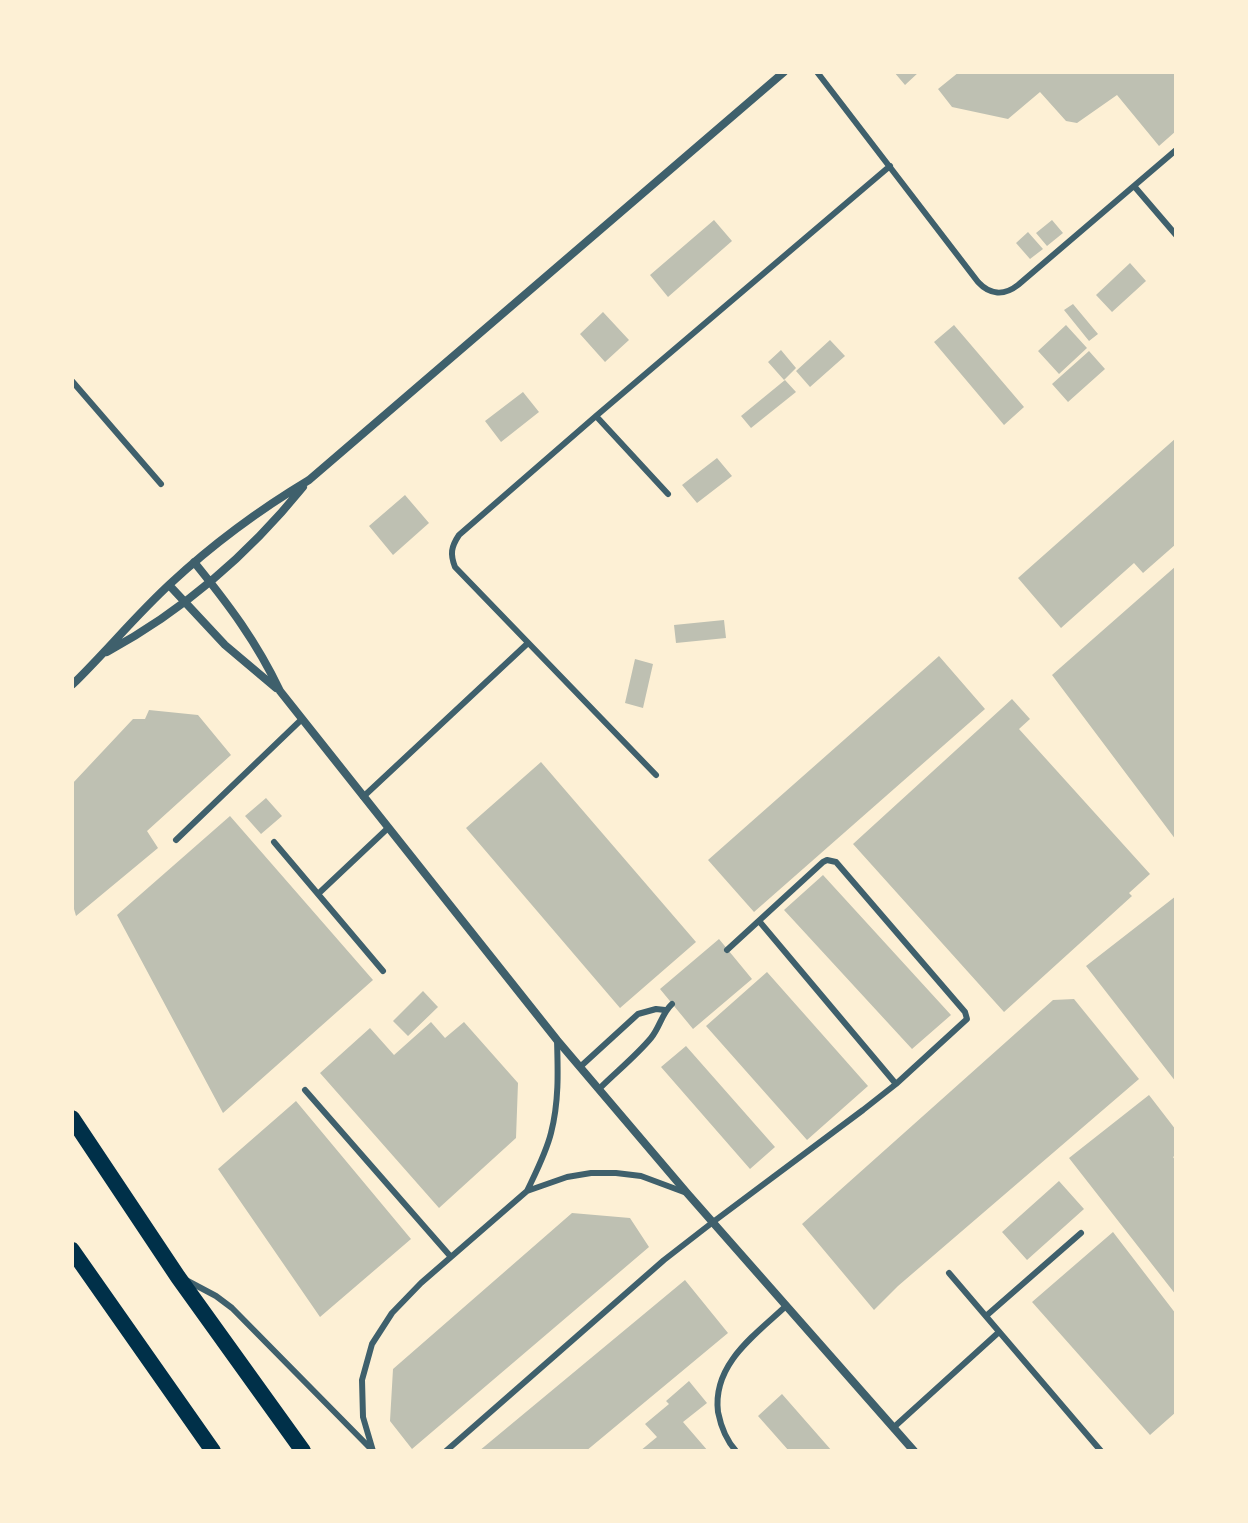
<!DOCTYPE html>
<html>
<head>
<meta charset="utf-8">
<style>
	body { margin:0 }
	#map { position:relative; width:1248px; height:1523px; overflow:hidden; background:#fdf0d5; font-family:"Golos Text",sans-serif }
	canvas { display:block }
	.frame { position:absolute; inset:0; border:74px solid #fdf0d5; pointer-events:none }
</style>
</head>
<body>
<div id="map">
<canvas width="1248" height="1523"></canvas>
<div class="frame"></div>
</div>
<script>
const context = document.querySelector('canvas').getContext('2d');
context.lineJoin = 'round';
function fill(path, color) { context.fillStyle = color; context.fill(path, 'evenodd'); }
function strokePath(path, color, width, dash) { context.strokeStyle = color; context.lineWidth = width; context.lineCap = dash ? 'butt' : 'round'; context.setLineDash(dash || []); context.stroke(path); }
fill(new Path2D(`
	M 894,72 L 919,72 L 905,85 Z
	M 959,72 L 1176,72 L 1176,131 L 1159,146 L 1117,95 L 1077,123 L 1066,121 L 1040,92 L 1008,119 L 952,107 L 938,89 Z
	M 714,220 L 732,241 L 668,297 L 650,275 Z
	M 1052,220 L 1063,233 L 1047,246 L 1036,233 Z
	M 1028,232 L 1043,249 L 1030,259 L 1016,243 Z
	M 1130,263 L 1146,281 L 1112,312 L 1096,295 Z
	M 1073,304 L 1098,334 L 1089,341 L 1064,310 Z
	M 603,312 L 629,340 L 605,362 L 580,334 Z
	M 954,325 L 1024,407 L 1004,425 L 934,342 Z
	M 1066,325 L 1087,348 L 1059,374 L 1038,351 Z
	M 830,340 L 845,356 L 810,387 L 796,371 Z
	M 781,350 L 796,368 L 784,380 L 768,362 Z
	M 1089,351 L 1105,369 L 1068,402 L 1052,384 Z
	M 785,380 L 796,392 L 751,428 L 741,416 Z
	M 523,392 L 539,412 L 501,442 L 485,421 Z
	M 1176,438 L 1176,544 L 1143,573 L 1134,563 L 1061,628 L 1018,578 Z
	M 717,458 L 732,476 L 697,503 L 682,485 Z
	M 405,495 L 429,523 L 393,555 L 369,526 Z
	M 1176,566 L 1176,840 L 1052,675 Z
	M 724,620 L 726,638 L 676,643 L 674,625 Z
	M 939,656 L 985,709 L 754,912 L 708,860 Z
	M 635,659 L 653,664 L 643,708 L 625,703 Z
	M 1012,699 L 1030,719 L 1019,729 L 1150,874 L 1129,893 L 1132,896 L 1004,1012 L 853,844 Z
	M 149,710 L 198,715 L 231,755 L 147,831 L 158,848 L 76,916 L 72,902 L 72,784 L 133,719 L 145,719 Z
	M 541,762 L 696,942 L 620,1008 L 466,828 Z
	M 266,798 L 282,816 L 261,834 L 245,816 Z
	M 230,816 L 373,980 L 223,1113 L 117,915 Z
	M 823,875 L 951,1015 L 912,1049 L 784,910 Z
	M 1176,896 L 1176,1082 L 1086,966 Z
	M 719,939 L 752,979 L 693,1029 L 660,989 Z
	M 767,972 L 868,1086 L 807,1140 L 706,1026 Z
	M 423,991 L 438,1007 L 408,1036 L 393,1021 Z
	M 1074,999 L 1139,1079 L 898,1286 L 874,1310 L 802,1224 L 1053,1000 Z
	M 431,1022 L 445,1038 L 464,1022 L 518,1083 L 516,1138 L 439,1208 L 320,1073 L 370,1028 L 394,1055 Z
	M 686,1046 L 775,1147 L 750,1169 L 661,1067 Z
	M 1149,1095 L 1176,1130 L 1176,1155 L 1173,1157 L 1176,1161 L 1176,1295 L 1069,1158 Z
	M 296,1101 L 411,1239 L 320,1317 L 218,1169 Z
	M 1059,1181 L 1084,1209 L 1027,1260 L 1002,1232 Z
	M 572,1213 L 630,1218 L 649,1247 L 412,1449 L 390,1421 L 393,1369 Z
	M 1113,1232 L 1176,1314 L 1176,1412 L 1150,1435 L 1032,1302 Z
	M 685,1280 L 728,1333 L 586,1451 L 479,1451 Z
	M 689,1381 L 707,1403 L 683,1422 L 708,1451 L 640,1451 L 657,1437 L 645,1424 L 669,1404 L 666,1401 Z
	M 782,1394 L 832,1451 L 789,1451 L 758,1416 Z`), '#bec0b2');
strokePath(new Path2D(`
	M 817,72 L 978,282 C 990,295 1004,296 1018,285 L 1176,150
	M 1134,186 L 1176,235
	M 72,381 L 161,484
	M 596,416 L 668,494
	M 656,775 L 455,567 C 450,554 451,547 459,535 L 596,416 L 890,166
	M 363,797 L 528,643
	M 176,840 L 302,719
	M 274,842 L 383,971
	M 318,894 L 388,828
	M 759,921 L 896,1084
	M 580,1067 L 638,1014 L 656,1009 L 665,1010
	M 599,1089 C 616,1072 636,1056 651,1038 C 660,1027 662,1013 672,1004
	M 305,1090 L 451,1257
	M 527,1191 C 536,1172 546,1153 551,1133 C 559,1102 558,1072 557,1040
	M 949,1273 L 1101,1451
	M 184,1279 L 216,1296 L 232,1308 L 373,1451
	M 986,1316 L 1081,1233
	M 893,1428 L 999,1332
	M 373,1451 L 363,1417 L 362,1380 L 372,1344 L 392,1313 L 421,1283 L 527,1191 L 567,1177 L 591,1173 L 616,1173 L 641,1176 L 684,1192
	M 446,1451 L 664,1260 L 713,1222 L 863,1110 L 896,1084 L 967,1019 L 965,1012 L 836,862 L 827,860 L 823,862 L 727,950
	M 736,1451 C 726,1440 721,1427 718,1412 C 712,1364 756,1334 786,1306`), '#3f606c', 6);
strokePath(new Path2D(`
	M 194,562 C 229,605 256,641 280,691 L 557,1040 L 687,1193 L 914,1451
	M 169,585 L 225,645 L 276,688
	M 107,652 C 184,610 248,555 303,487
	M 72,685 C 106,652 136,615 171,583 C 213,544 259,510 309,480 L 784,72`), '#3f606c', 8);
strokePath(new Path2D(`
	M 72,1118 L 178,1277 L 303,1451
	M 72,1250 L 213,1451`), '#003049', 16);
</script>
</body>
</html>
